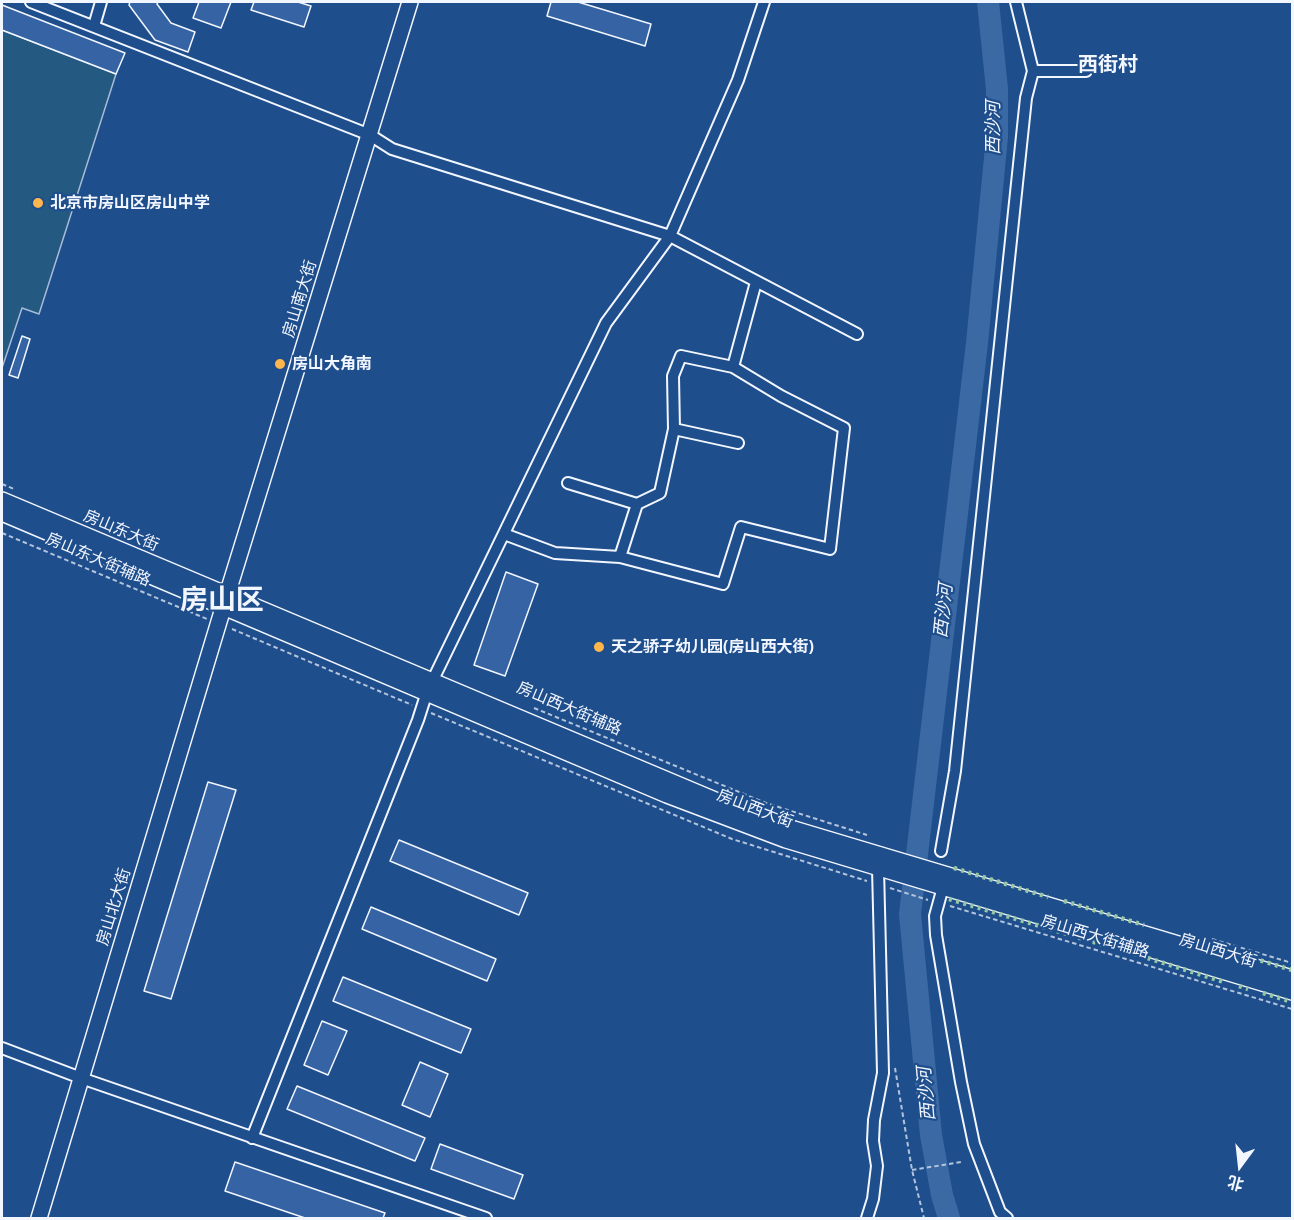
<!DOCTYPE html>
<html>
<head>
<meta charset="utf-8">
<style>
	body { margin:0 }
	#map { position:relative; width:1294px; height:1220px; overflow:hidden; background:#1f4e8c; font-family:"Open Sans","Noto Sans SC",sans-serif }
	canvas { display:block }
	.frame { position:absolute; inset:0; border:3px solid #f2f6ff; pointer-events:none }
	.north { position:absolute; left:1210px; top:1136px; width:60px; height:60px; -webkit-text-stroke:4px #1f4e8c; paint-order:stroke; rotate:195deg; font-size:16px; font-weight:700; line-height:24px; text-align:center; color:#f2f6ff }
	.north::after { content:''; display:block; margin:auto; width:21px; height:27px; background:#f2f6ff; clip-path:polygon(50% 0,100% 100%,50% 72%,0 100%) }
</style>
</head>
<body>
<div id="map">
<canvas width="1294" height="1220"></canvas>
<div class="frame"></div>
<div class="north">北</div>
</div>
<script>
const context = document.querySelector('canvas').getContext('2d');
context.lineJoin = 'round';
function fill(path, color) { context.fillStyle = color; context.fill(path, 'evenodd'); }
function strokePath(path, color, width, dash) { context.strokeStyle = color; context.lineWidth = width; context.lineCap = dash ? 'butt' : 'round'; context.setLineDash(dash || []); context.stroke(path); }
function write(font, color, halo, rows, align = 'center') {
  context.font = font + ' "Open Sans","Noto Sans SC",sans-serif'; context.lineWidth = 4.5; context.setLineDash([]); context.textBaseline = 'middle'; context.strokeStyle = halo; context.fillStyle = color; for (const [text, x, y, turn = 0] of rows) {
    context.save(); context.translate(x, y); context.rotate((+turn || 0) * Math.PI / 180); context.textAlign = isNaN(turn) ? turn : align; if (halo) context.strokeText(text, 0, 0); context.fillText(text, 0, 0); context.restore();
  }
}
const green = new Path2D(`
	M 2,30 L 116,74 L 39,314 L 22,308 L 2,368 Z`);
fill(green, '#245a82');
strokePath(green, '#a8bbd7', 1.5);
strokePath(new Path2D(`
	M 949,1218 L 942,1195 L 931,1135 L 910,914 L 977,343 L 997,137 L 997,89 L 988,2`), '#3b69a3', 22);
const building = new Path2D(`
	M 130,2 L 158,2 L 157,4 L 171,23 L 195,32 L 188,52 L 155,40 L 129,5 Z
	M 199,2 L 231,2 L 221,28 L 193,18 Z
	M 254,2 L 298,2 L 311,6 L 304,27 L 251,10 Z
	M 551,2 L 578,2 L 651,24 L 645,46 L 547,16 Z
	M 2,5 L 125,53 L 116,74 L 2,30 Z
	M 22,336 L 30,339 L 18,378 L 9,375 Z
	M 506,572 L 538,584 L 505,676 L 474,665 Z
	M 208,782 L 236,790 L 171,999 L 144,991 Z
	M 399,840 L 528,893 L 519,915 L 390,861 Z
	M 371,907 L 496,959 L 487,981 L 362,929 Z
	M 343,977 L 471,1029 L 461,1053 L 333,1001 Z
	M 322,1021 L 347,1031 L 328,1075 L 304,1065 Z
	M 420,1062 L 448,1074 L 430,1117 L 402,1105 Z
	M 297,1086 L 425,1138 L 415,1161 L 287,1109 Z
	M 440,1144 L 523,1175 L 514,1199 L 431,1169 Z
	M 235,1162 L 385,1213 L 383,1218 L 305,1218 L 225,1191 Z`);
fill(building, '#3563a3');
strokePath(building, '#f2f6ff', 1.5);
const street = new Path2D(`
	M 31,2 L 370,135 L 392,149 L 670,236 L 857,334
	M 1016,2 L 1033,71
	M 94,26 L 101,2
	M 674,429 L 738,443
	M 568,483 L 637,504
	M 504,534 L 555,553 L 620,557 L 723,584 L 741,527 L 830,549 L 844,428 L 781,396 L 733,367 L 756,282
	M 620,557 L 637,504 L 660,493 L 674,429 L 673,376 L 681,356 L 733,367
	M 941,851 L 955,771 L 1026,98 L 1033,71 L 1086,71
	M 943,887 L 935,916 L 936,935 L 961,1082 L 974,1144 L 1000,1212 L 1007,1218
	M 2,1048 L 81,1078 L 486,1218
	M 252,1138 L 418,720 L 427,692 L 606,323 L 670,236 L 738,80 L 764,2
	M 867,1218 L 873,1199 L 877,1166 L 873,1141 L 874,1120 L 883,1073 L 878,868`);
const secondary = new Path2D(`
	M 2,500 L 734,808 L 794,829 L 1292,978
	M 2,513 L 667,795 L 786,840 L 1292,992
	M 39,1218 L 227,595 L 410,2`);
strokePath(street, '#f2f6ff', 14);
strokePath(secondary, '#f2f6ff', 18);
strokePath(new Path2D(`
	M 2,484 L 14,489
	M 2,533 L 207,619
	M 232,629 L 412,705
	M 534,708 L 766,803 L 867,835
	M 431,713 L 732,839 L 867,881
	M 890,888 L 928,900
	M 950,906 L 1292,1009
	M 1212,939 L 1292,963
	M 895,1068 L 912,1170 L 924,1218
	M 912,1170 L 961,1162`), '#b3c4dc', 2, [4.5, 3]);
strokePath(street, '#1f4e8c', 10);
strokePath(secondary, '#1f4e8c', 15);
strokePath(new Path2D(`
	M 954,868 L 1048,897
	M 949,899 L 1107,946
	M 1064,901 L 1144,925
	M 1196,941 L 1292,970
	M 1119,949 L 1224,982
	M 1239,986 L 1248,989
	M 1263,993 L 1292,1002`), '#97c8a6', 4.5, [3, 4.5]);
for (const [x, y, r, color] of [
	[38,203,6,"#ffb74d"],
	[280,364,6,"#ffb74d"],
	[599,647,6,"#ffb74d"]
]) { const dot = new Path2D(); dot.arc(x, y, r, 0, 2 * Math.PI); context.fillStyle = color; context.fill(dot); strokePath(dot, '#1f4e8c', 2); }
write('bold 16px', '#f2f6ff', '#1f4e8c', [
	["北京市房山区房山中学",50,203],
	["房山大角南",292,364],
	["天之骄子幼儿园(房山西大街)",611,647]
], 'left');
write('16px', '#f2f6ff', '#1f4e8c', [
	["房山南大街",300,299,-73],
	["房山东大街",121,531,23],
	["房山东大街辅路",98,560,23],
	["房山西大街辅路",569,709,23],
	["房山西大街",755,809,21],
	["房山北大街",114,907,-73],
	["房山西大街辅路",1095,937,17],
	["房山西大街",1218,951,17]
]);
write('italic 18px', '#f2f6ff', '#1f4e8c', [
	["西沙河",994,128,-90],
	["西沙河",944,611,-84],
	["西沙河",927,1094,-95]
]);
write('bold 20px', '#f2f6ff', '#1f4e8c', [
	["西街村",1108,65]
]);
write('bold 28px', '#f2f6ff', '#1f4e8c', [
	["房山区",222,601]
]);
</script>
</body>
</html>
